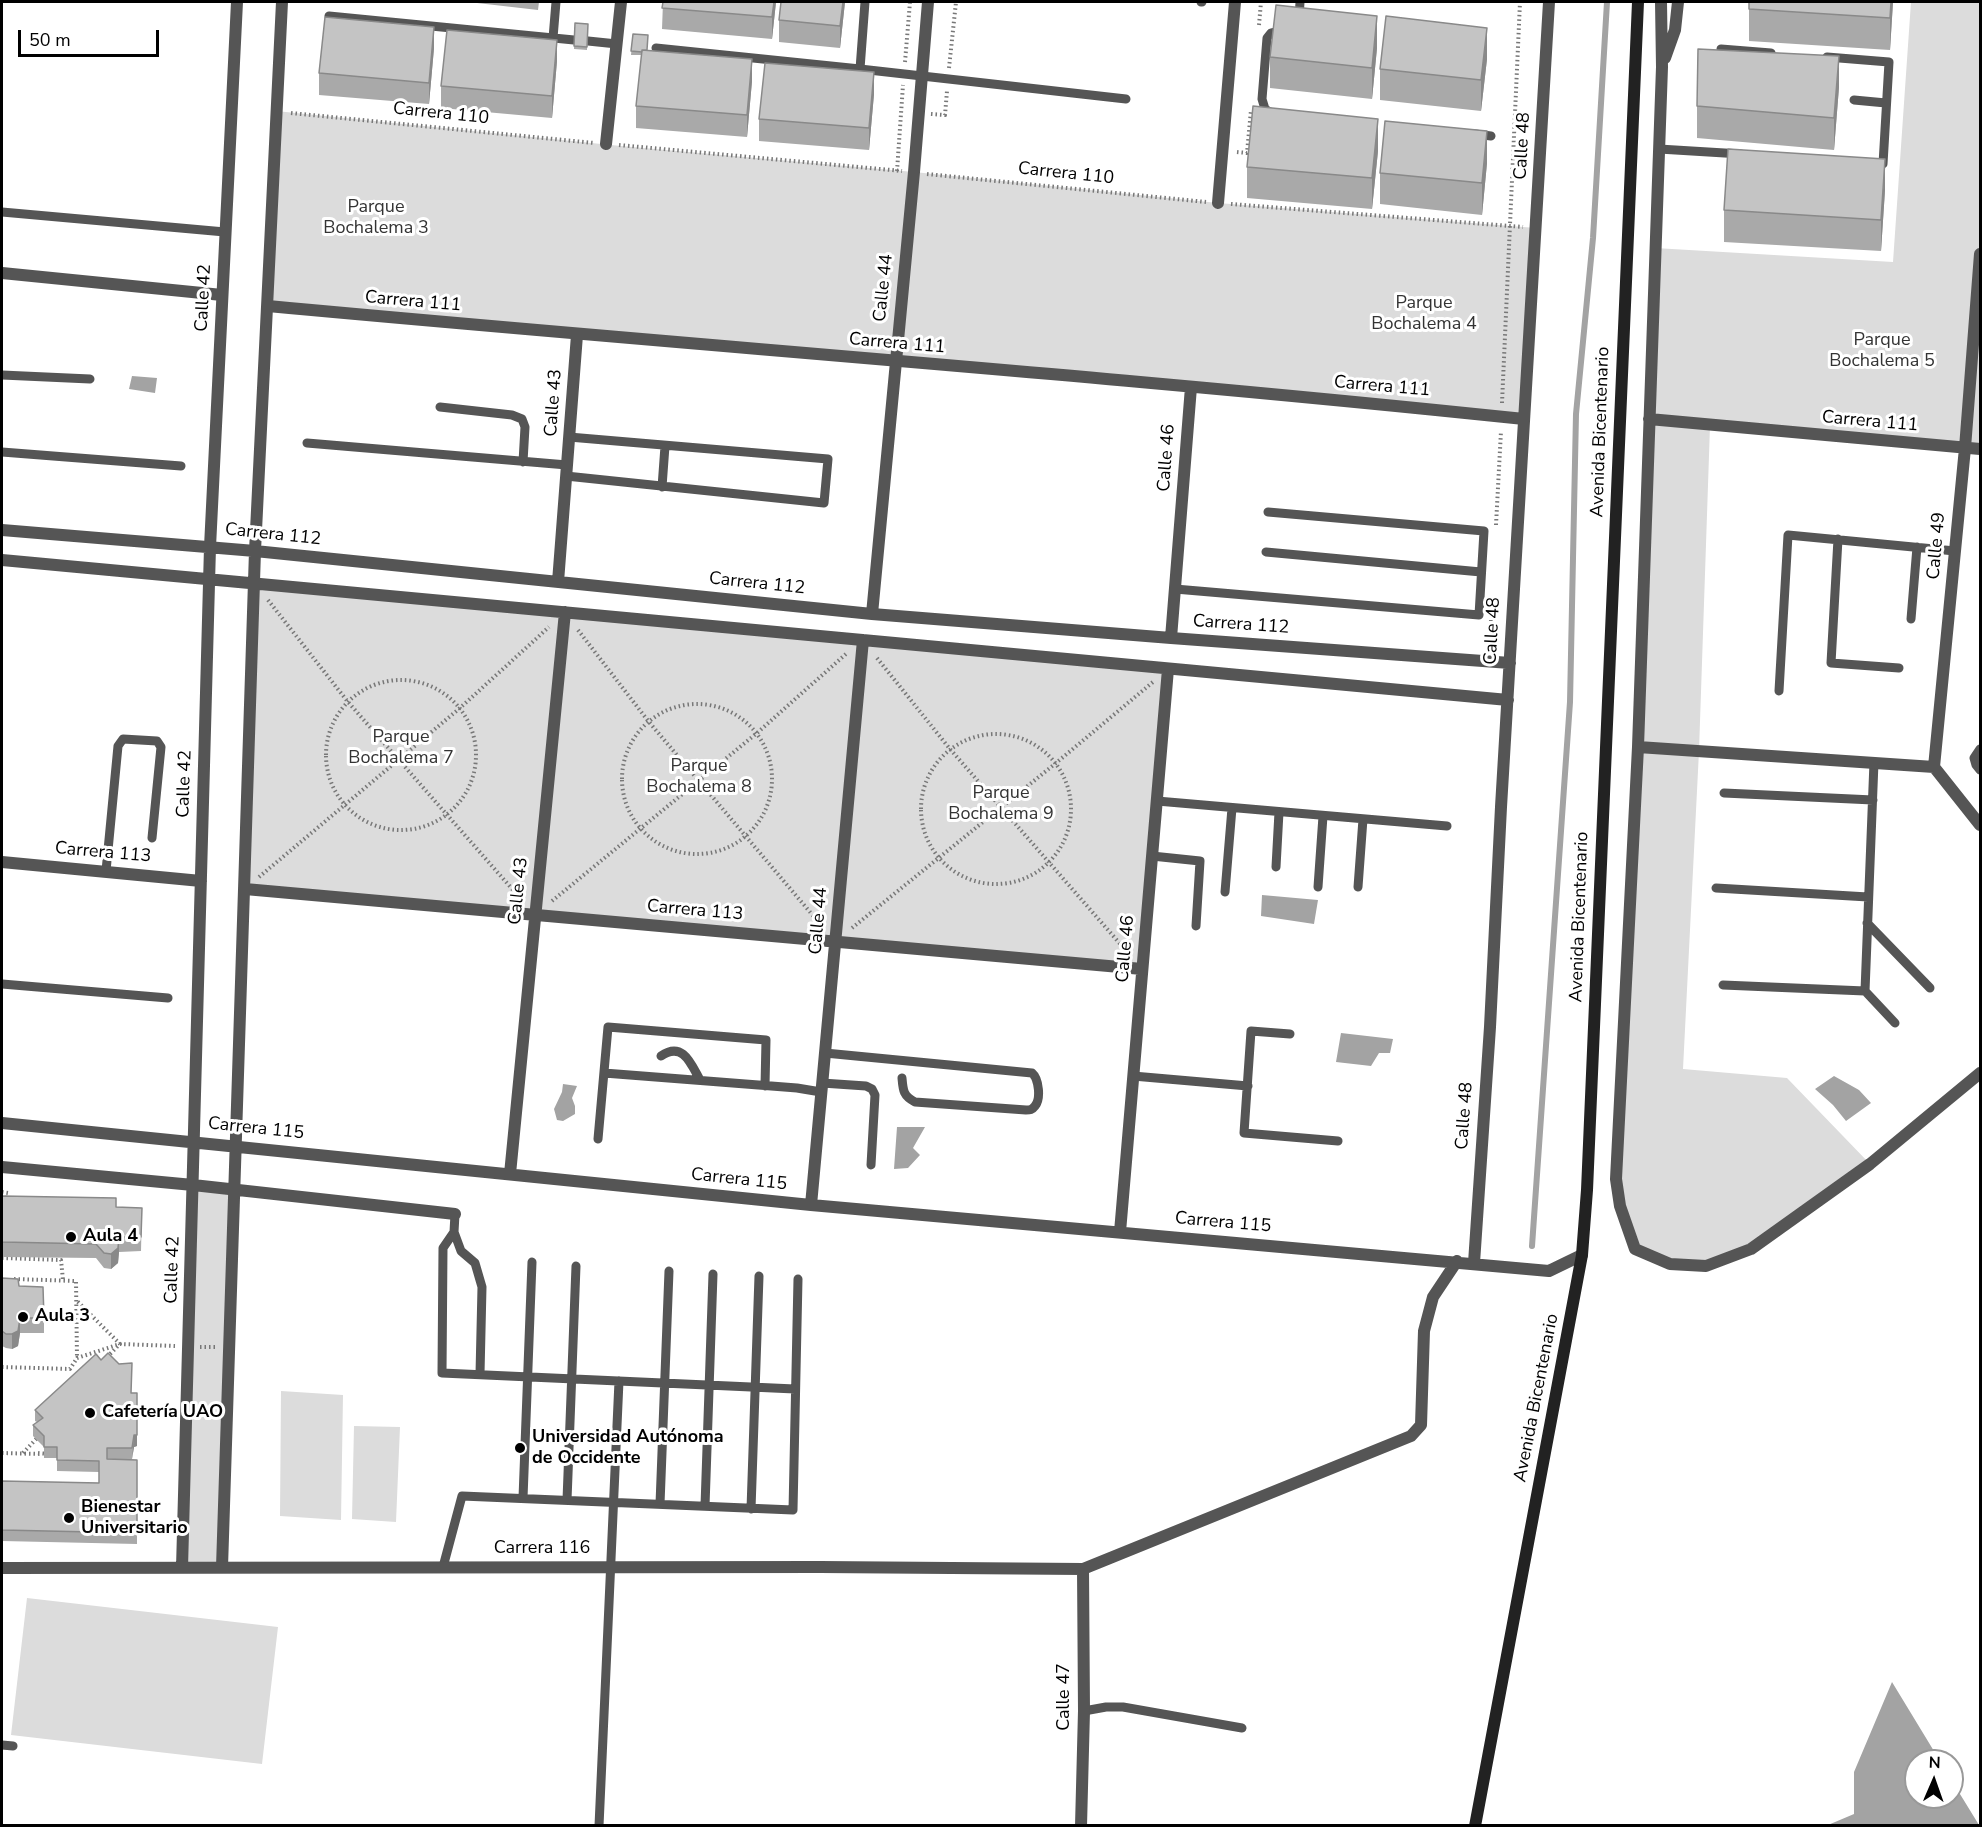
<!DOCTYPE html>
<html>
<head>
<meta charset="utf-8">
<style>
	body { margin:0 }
	#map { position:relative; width:1982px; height:1827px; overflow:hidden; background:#fff; font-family:"Nunito Sans",sans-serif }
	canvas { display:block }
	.frame { position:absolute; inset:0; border:3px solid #000; pointer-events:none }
	.north { position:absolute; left:1904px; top:1749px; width:60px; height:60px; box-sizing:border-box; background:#fff; border:2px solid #999; border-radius:50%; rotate:2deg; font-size:16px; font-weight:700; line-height:24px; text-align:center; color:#000 }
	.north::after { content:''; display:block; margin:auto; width:21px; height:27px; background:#000; clip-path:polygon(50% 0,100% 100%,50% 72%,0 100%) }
	.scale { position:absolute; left:18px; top:30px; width:141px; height:27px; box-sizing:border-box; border:3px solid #000; border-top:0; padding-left:8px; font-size:18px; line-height:21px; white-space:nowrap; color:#000; -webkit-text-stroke:4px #fff; paint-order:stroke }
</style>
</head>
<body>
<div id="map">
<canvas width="1982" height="1827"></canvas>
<div class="frame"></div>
<div class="north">N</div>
<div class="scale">50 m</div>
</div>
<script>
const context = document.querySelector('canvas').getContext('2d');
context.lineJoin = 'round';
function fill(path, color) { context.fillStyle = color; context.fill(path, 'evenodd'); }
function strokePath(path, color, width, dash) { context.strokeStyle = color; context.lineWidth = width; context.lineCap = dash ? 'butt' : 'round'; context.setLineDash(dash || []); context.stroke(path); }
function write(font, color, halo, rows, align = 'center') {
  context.font = font + ' "Nunito Sans",sans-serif'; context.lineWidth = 6; context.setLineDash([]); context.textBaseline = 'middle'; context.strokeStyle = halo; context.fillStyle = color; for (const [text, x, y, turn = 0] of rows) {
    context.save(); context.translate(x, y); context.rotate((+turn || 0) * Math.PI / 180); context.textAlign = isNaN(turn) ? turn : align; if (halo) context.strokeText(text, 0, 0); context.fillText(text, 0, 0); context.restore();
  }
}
fill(new Path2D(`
	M 1911,2 L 1980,2 L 1980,449 L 1710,426 L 1699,751 L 1683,1069 L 1787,1078 L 1870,1164 L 1751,1249 L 1706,1266 L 1670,1264 L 1635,1249 L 1620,1206 L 1655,248 L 1893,262 Z
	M 276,111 L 621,146 L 914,172 L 1218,203 L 1536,228 L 1524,419 L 268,306 Z
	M 255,583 L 1168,669 L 1142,969 L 246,884 Z
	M 193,1185 L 235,1189 L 222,1567 L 182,1568 Z
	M 281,1391 L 343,1395 L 341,1520 L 280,1516 Z
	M 354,1426 L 400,1427 L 396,1522 L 352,1519 Z
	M 27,1598 L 278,1627 L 262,1764 L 11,1735 Z`), '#dcdcdc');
fill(new Path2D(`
	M 132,376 L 157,378 L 155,393 L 129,389 Z
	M 1262,895 L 1318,900 L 1314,924 L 1261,916 Z
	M 1341,1033 L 1393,1039 L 1390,1053 L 1379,1053 L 1371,1066 L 1336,1062 Z
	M 1834,1076 L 1859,1090 L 1871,1103 L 1846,1121 L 1833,1105 L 1815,1089 Z
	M 563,1084 L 577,1086 L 572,1098 L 575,1106 L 575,1114 L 563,1121 L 557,1120 L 554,1109 L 562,1092 Z
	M 897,1127 L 925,1127 L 913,1148 L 920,1155 L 908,1168 L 894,1169 Z
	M 1892,1682 L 1940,1761 L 1916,1761 L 1916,1797 L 1952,1797 L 1952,1781 L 1979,1825 L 1828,1825 L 1854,1814 L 1854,1772 Z`), '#a3a3a3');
strokePath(new Path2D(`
	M 1532,1246 L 1570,702 L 1576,414 L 1593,238 L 1607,2`), '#a3a3a3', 6);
strokePath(new Path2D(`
	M 1259,25 L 1261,2
	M 905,62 L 910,2
	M 949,68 L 956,2
	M 291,113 L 594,143
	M 931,114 L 945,115 L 947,91
	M 619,145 L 902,171
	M 1237,152 L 1247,153 L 1251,110
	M 897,171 L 903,85
	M 927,174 L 1206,202
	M 1231,204 L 1523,227
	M 1502,403 L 1520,2
	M 1496,525 L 1501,431
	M 268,600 L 348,702 L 521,899
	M 578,630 L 649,722 L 821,925
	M 1490,648 L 1491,620
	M 877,658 L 950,749 L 1129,954
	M326 755a75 75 0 1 1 150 0a75 75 0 1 1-150 0Z
	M622 779a75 75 0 1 1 150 0a75 75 0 1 1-150 0Z
	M921 809a75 75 0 1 1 150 0a75 75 0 1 1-150 0Z
	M 259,877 L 460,708 L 549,627
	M 552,901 L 757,733 L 847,653
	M 852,928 L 1056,763 L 1153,682
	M 2,1192 L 8,1193 L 7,1199
	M 2,1258 L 61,1260 L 63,1280
	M 14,1279 L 76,1281 L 77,1358
	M 200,1347 L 217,1347
	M 107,1357 L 120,1344 L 175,1346
	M 2,1367 L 70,1369 L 77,1358 L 120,1344 L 76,1300
	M 2,1453 L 40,1454
	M 23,1453 L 39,1436
	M 38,1453 L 49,1454`), '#777', 4, [1.5, 3]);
strokePath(new Path2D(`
	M 1201,2 L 1202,2
	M 329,16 L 574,40
	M 1299,19 L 1300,2
	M 553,38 L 556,2
	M 588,41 L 617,44
	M 656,48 L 860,69 L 865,2
	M 1721,49 L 1771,53
	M 1827,57 L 1889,62 L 1883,164 L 1877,163
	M 860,69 L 1126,99
	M 1854,100 L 1886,103
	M 1273,114 L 1265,109 L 1262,99 L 1267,38 L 1271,33 L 1282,30
	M 1475,134 L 1491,136
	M 1659,149 L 1741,154
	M 2,212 L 225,232
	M 2,375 L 90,379
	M 440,407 L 512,415 L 522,419 L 525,427 L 523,462
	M 307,443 L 567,465
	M 2,452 L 181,466
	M 566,476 L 824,503 L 828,459 L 569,437
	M 662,487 L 665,446
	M 1838,539 L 1831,663 L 1899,668
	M 1266,552 L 1481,572
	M 1175,589 L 1479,615 L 1484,531 L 1268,512
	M 1911,619 L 1917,547
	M 1779,691 L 1788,535 L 1955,551
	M 1980,749 L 1974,758 L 1976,765 L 1980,770
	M 1724,793 L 1873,800
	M 1157,801 L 1447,826
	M 1152,856 L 1200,861 L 1196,926
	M 1276,867 L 1279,812
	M 106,871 L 118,746 L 123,739 L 157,741 L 161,747 L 152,838
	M 1318,887 L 1323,816
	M 1358,887 L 1363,819
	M 1716,888 L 1868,897
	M 1225,892 L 1232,808
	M 1867,923 L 1930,988
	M 2,984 L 168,998
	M 1723,985 L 1865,991 L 1874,762
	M 1865,991 L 1895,1023
	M 1290,1034 L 1251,1031 L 1244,1133 L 1338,1141
	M 825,1053 L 1032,1073 C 1039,1079 1041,1099 1035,1106 C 1032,1110 1030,1110 1026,1110 L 915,1102 C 903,1096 903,1090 902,1078
	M 661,1056 C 683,1041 691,1064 700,1080
	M 604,1073 L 797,1088 L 821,1092
	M 1133,1076 L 1248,1086
	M 822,1083 L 866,1086 L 872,1089 L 875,1095 L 871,1165
	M 598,1139 L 608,1027 L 766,1040 L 765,1086
	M 455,1214 L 454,1232 L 461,1251 L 475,1263 L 482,1287 L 480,1374
	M 454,1232 L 443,1248 L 442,1373 L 795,1389
	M 523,1498 L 532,1262
	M 567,1500 L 576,1266
	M 660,1504 L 669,1271
	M 705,1506 L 713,1274
	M 751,1509 L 759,1276
	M 443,1567 L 462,1496 L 793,1510 L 798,1279
	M 1084,1711 L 1106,1707 L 1123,1707 L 1242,1728
	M 2,1745 L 13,1746
	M 599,1826 L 619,1381`), '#555', 9);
strokePath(new Path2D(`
	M 1661,2 L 1662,67 L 1638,747 L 1616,1179 L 1620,1206 L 1635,1249 L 1670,1264 L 1706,1266 L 1751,1249 L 1870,1164 L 1980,1073
	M 1665,58 L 1675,30 L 1678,2
	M 606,144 L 621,2
	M 1218,203 L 1235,2
	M 1980,254 L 1965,448 L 1934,767 L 1980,825
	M 2,273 L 222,295
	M 268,306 C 686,345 1106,375 1524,419
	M 1649,419 L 1980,449
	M 2,530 L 255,551 L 872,614 L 1171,638 L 1510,663
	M 2,560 L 1508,700
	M 558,582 L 577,335
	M 872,614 L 914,172 L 928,2
	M 1171,638 L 1191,387
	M 1638,747 L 1934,767
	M 2,862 L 201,881
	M 245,889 L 1142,969
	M 2,1123 L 811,1205 L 1549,1271 L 1582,1255
	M 2,1167 L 193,1185 L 455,1214
	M 510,1174 L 565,612
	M 811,1205 L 863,640
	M 1120,1232 L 1168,669
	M 1474,1263 L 1490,1027 L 1501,807 L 1549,2
	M 222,1567 L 255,551 L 282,2
	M 2,1568 L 820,1567 L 1083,1569 L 1411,1436 L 1421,1425 L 1424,1331 L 1433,1297 L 1457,1261
	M 182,1568 L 210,547 L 237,2
	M 1081,1826 L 1084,1711 L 1083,1569`), '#555', 12);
strokePath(new Path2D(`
	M 1475,1826 L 1582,1255 L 1587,1190 L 1638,2`), '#222', 12);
fill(new Path2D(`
	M 477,2 L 539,2 L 538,10 L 477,3 Z
	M 663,2 L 776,2 L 772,39 L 662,29 Z
	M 781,2 L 845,2 L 840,48 L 779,42 L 779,20 Z
	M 1749,2 L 1893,2 L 1890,50 L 1749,41 Z
	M 575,23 L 588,24 L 587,50 L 574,49 Z
	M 633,34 L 647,50 L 752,81 L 747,137 L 636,128 L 636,106 L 642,55 L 631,55 Z
	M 434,48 L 429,104 L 319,95 L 319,73 Z
	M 1377,48 L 1372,99 L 1270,88 L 1270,57 Z
	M 1487,59 L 1481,111 L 1380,100 L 1380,69 Z
	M 557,61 L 552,118 L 441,108 L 441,86 Z
	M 1839,87 L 1834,150 L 1697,138 L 1697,106 Z
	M 874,94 L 869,150 L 759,141 L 759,119 Z
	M 1378,151 L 1372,209 L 1247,198 L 1247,167 Z
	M 1487,163 L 1482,215 L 1380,204 L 1380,173 Z
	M 1885,190 L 1881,251 L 1724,242 L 1724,210 Z
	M 2,1196 L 116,1207 L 142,1208 L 141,1251 L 119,1252 L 118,1263 L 111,1269 L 104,1268 L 96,1258 L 2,1257 Z
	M 2,1278 L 19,1286 L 44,1318 L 44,1333 L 20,1333 L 18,1346 L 12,1349 L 6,1348 L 2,1346 Z
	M 132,1393 L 137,1446 L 134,1447 L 132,1459 L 107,1459 L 137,1460 L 137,1544 L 2,1541 L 2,1481 L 99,1483 L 99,1472 L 57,1471 L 57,1458 L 44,1458 L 44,1447 L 33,1436 L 33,1425 L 37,1422 L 35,1421 L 35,1410 Z`), '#a9a9a9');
fill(new Path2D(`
	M 774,2 L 776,2 L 772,39 L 772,17 Z
	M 843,2 L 845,2 L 840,48 L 840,26 Z
	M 1891,2 L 1893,2 L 1890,50 L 1890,18 Z
	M 1377,16 L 1377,48 L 1372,99 L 1372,68 Z
	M 434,27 L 434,48 L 429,104 L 429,83 Z
	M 1487,28 L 1487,59 L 1481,111 L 1481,80 Z
	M 557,40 L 557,61 L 552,118 L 552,96 Z
	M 1839,56 L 1839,87 L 1834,150 L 1834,118 Z
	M 752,59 L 752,81 L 747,137 L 747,115 Z
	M 874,72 L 874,94 L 869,150 L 869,128 Z
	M 1378,119 L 1378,151 L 1372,209 L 1372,178 Z
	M 1487,131 L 1487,163 L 1482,215 L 1482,183 Z
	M 1885,159 L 1885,190 L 1881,251 L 1881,220 Z
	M 119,1237 L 119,1252 L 118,1263 L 111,1269 L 111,1254 Z
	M 20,1318 L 20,1333 L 18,1346 L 12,1349 L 12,1334 Z
	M 134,1435 L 137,1435 L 137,1446 L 134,1447 L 132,1459 Z`), '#898989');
const building = new Path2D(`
	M 663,2 L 774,2 L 772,17 L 662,8 Z
	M 781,2 L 843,2 L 840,26 L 779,20 Z
	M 1749,2 L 1891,2 L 1890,18 L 1749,9 Z
	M 1276,5 L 1377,16 L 1372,68 L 1270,57 Z
	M 1386,16 L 1487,28 L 1481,80 L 1380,69 Z
	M 325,17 L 434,27 L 429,83 L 319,73 Z
	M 575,23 L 588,24 L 587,47 L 574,46 Z
	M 447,30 L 557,40 L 552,96 L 441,86 Z
	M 633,34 L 648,35 L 647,50 L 642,50 L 642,52 L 631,51 Z
	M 1698,49 L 1839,56 L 1834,118 L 1697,106 Z
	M 642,50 L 752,59 L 747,115 L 636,106 Z
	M 765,63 L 874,72 L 869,128 L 759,119 Z
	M 1253,106 L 1378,119 L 1372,178 L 1247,167 Z
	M 1385,121 L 1487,131 L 1482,183 L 1380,173 Z
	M 1728,149 L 1885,159 L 1881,220 L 1724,210 Z
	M 2,1196 L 116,1198 L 116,1207 L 142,1208 L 141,1237 L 119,1237 L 118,1248 L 111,1254 L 104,1253 L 96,1244 L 2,1242 Z
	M 2,1278 L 18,1279 L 19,1286 L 43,1287 L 44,1318 L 20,1318 L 18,1331 L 12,1334 L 6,1334 L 2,1331 Z
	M 108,1353 L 119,1364 L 132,1363 L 131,1393 L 137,1393 L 137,1435 L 134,1435 L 132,1448 L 107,1448 L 107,1459 L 137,1460 L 137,1533 L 2,1530 L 2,1481 L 99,1483 L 99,1461 L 57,1460 L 57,1447 L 44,1447 L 44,1436 L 33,1425 L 43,1418 L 35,1410 L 96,1354 L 101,1360 Z`);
fill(building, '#c4c4c4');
strokePath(building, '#898989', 1.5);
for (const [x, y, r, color] of [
	[71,1237,6,"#000"],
	[23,1317,6,"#000"],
	[90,1413,6,"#000"],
	[520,1448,6,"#000"],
	[69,1518,6,"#000"]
]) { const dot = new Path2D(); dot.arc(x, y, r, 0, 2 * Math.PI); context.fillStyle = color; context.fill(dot); strokePath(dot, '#fff', 2); }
write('18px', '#000', '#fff', [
	["Carrera 110",441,114,6],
	["Calle 48",1523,146,-87],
	["Carrera 110",1066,174,6],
	["Calle 44",884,288,-84],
	["Calle 42",204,298,-87],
	["Carrera 111",413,302,5],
	["Carrera 111",897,344,5],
	["Carrera 111",1382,387,5],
	["Calle 43",554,403,-86],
	["Carrera 111",1870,422,5],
	["Avenida Bicentenario",1601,432,-88],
	["Calle 46",1167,458,-86],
	["Carrera 112",273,535,6],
	["Calle 49",1937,546,-85],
	["Carrera 112",757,584,6],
	["Carrera 112",1241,625,4],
	["Calle 48",1493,631,-87],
	["Calle 42",185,784,-88],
	["Carrera 113",103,853,5],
	["Calle 43",519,891,-84],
	["Carrera 113",695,911,5],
	["Avenida Bicentenario",1580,917,-88],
	["Calle 44",819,921,-85],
	["Calle 46",1126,949,-85],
	["Calle 48",1465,1116,-86],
	["Carrera 115",256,1129,6],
	["Carrera 115",739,1180,6],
	["Carrera 115",1223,1223,5],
	["Calle 42",173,1270,-88],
	["Avenida Bicentenario",1537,1398,-79],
	["Carrera 116",542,1549],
	["Calle 47",1065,1697,-90]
]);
write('18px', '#333', '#fff', [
	["Parque",376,208],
	["Bochalema 3",376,229],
	["Parque",1424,304],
	["Bochalema 4",1424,325],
	["Parque",1882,341],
	["Bochalema 5",1882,362],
	["Parque",401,738],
	["Bochalema 7",401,759],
	["Parque",699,767],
	["Bochalema 8",699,788],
	["Parque",1001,794],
	["Bochalema 9",1001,815]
]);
write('bold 18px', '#000', '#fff', [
	["Aula 4",83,1237],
	["Aula 3",35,1317],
	["Cafetería UAO",102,1413],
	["Universidad Autónoma",532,1438],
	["de Occidente",532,1459],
	["Bienestar",81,1508],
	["Universitario",81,1529]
], 'left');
</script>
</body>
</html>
